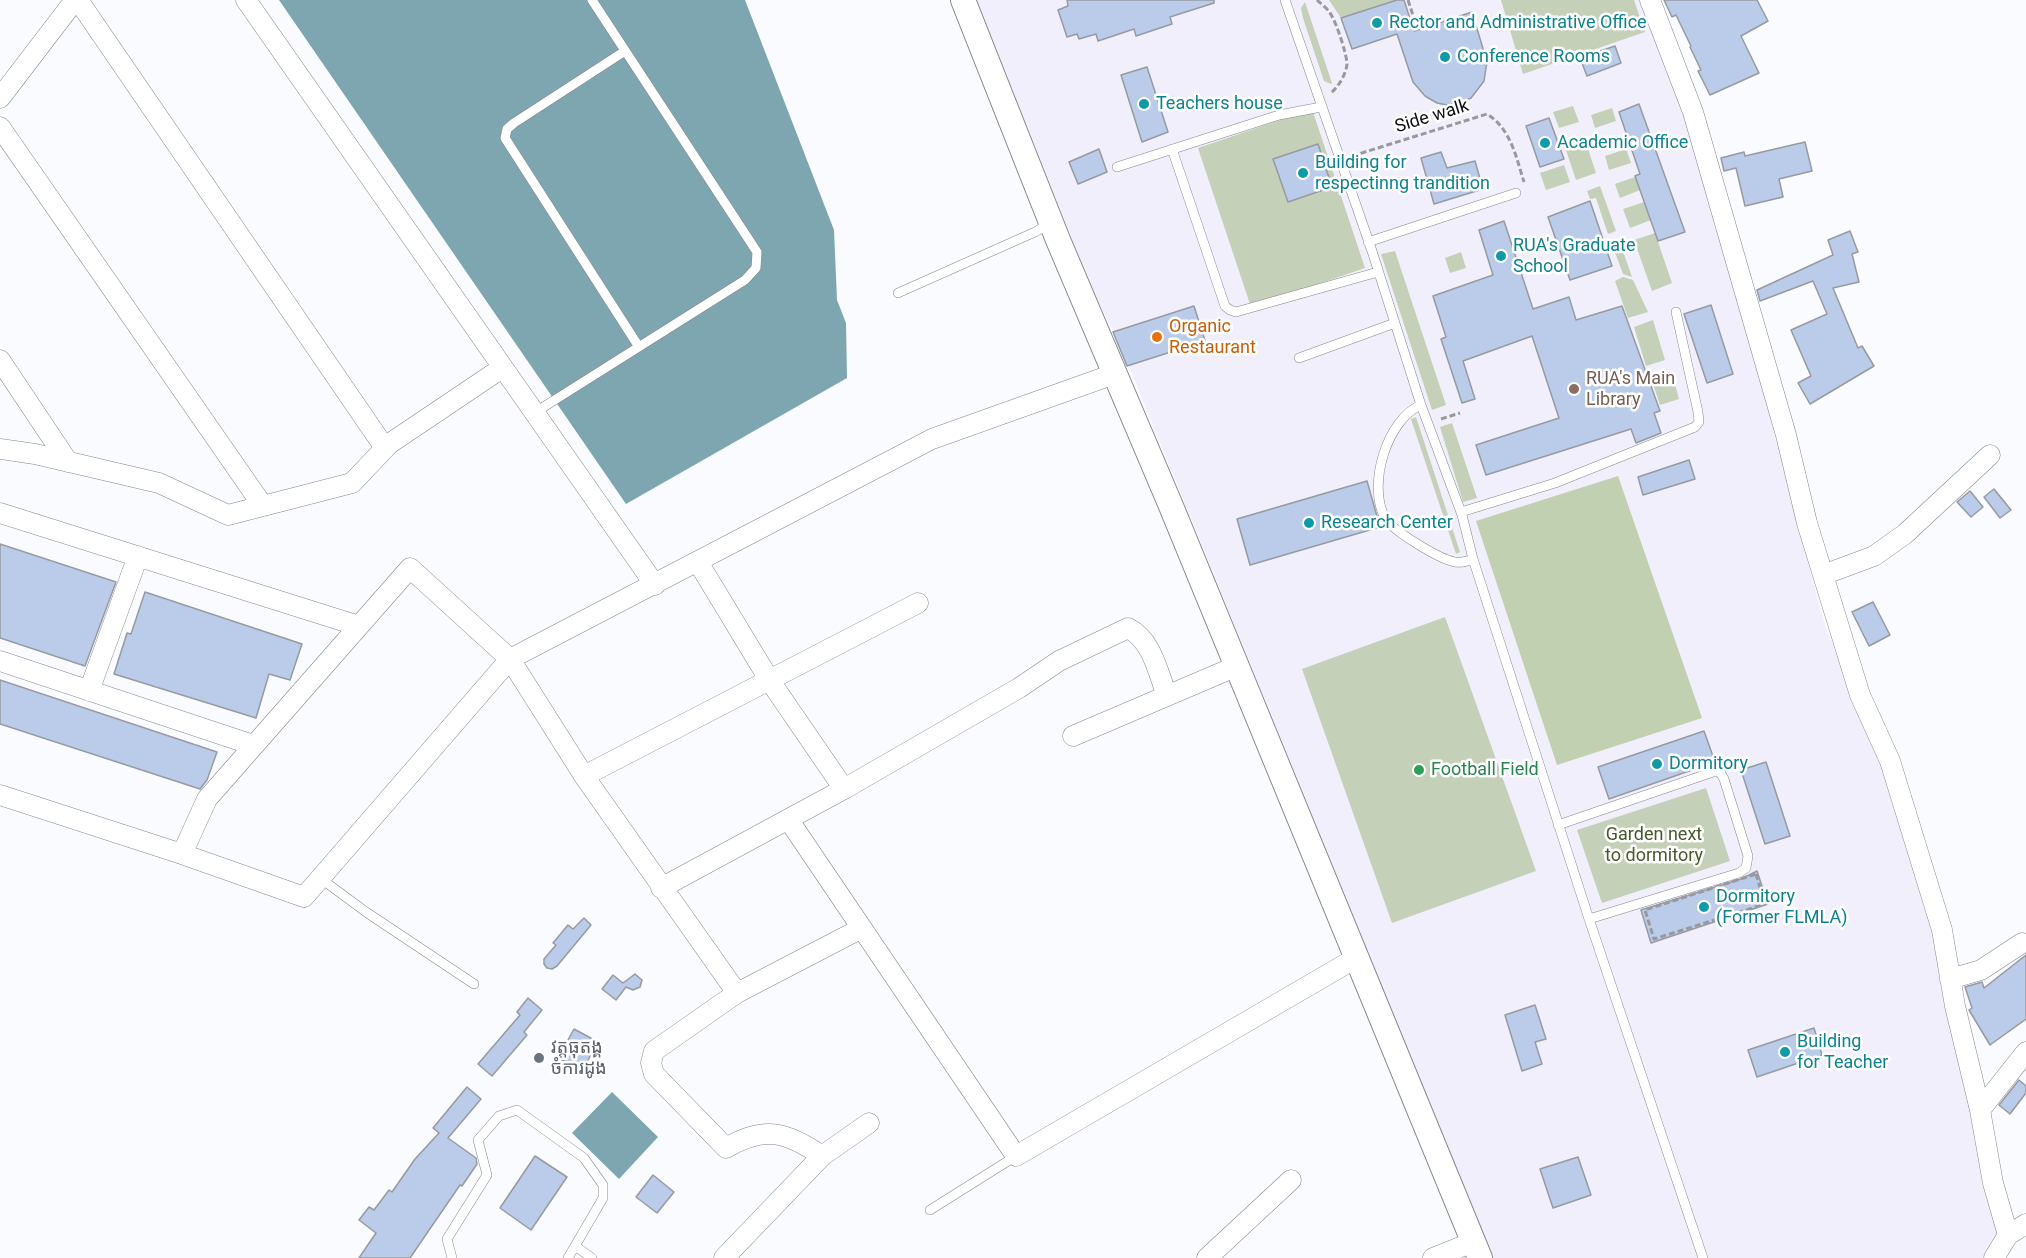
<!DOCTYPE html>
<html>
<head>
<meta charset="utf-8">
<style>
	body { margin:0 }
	canvas { display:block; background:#f9fbfe }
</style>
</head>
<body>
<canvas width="2026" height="1258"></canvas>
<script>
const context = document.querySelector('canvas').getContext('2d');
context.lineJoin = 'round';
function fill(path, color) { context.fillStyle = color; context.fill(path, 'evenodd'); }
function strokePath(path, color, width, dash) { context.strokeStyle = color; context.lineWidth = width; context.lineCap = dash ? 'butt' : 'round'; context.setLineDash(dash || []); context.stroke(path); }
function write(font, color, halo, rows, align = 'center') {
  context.font = font + ' Roboto,"Noto Sans Khmer",sans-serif'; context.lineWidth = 5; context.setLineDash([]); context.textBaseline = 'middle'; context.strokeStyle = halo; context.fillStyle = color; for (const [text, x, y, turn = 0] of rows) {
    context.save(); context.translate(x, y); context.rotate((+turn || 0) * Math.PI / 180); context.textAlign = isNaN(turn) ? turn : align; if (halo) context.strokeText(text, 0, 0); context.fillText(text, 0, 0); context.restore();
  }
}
fill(new Path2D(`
	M 977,0 L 1644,0 L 1711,194 L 1825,626 L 1863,712 L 1883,769 L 1897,820 L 1935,929 L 1941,988 L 2001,1238 L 1982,1258 L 1493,1258 L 1121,347 L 1092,290 Z`), '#f1effc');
fill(new Path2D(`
	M 1329,0 L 1397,0 L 1341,18 Z
	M 1501,0 L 1634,0 L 1645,32 L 1523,74 Z
	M 1305,2 L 1332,83 L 1331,84 L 1324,81 L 1303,18 L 1301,8 Z
	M 1573,106 L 1579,122 L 1559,128 L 1553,112 Z
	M 1612,108 L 1616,121 L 1595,128 L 1591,115 Z
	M 1312,109 L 1365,268 L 1251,307 L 1198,148 Z
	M 1584,137 L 1596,173 L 1576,180 L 1564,144 Z
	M 1626,149 L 1631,163 L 1609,170 L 1605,156 Z
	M 1564,165 L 1570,182 L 1546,190 L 1540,173 Z
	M 1635,177 L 1640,190 L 1620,198 L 1615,184 Z
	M 1600,186 L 1616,231 L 1608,234 L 1596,198 L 1590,199 L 1587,191 Z
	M 1644,202 L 1651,220 L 1630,228 L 1623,209 Z
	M 1655,233 L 1672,283 L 1652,291 L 1634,240 Z
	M 1619,240 L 1632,277 L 1623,274 L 1611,242 Z
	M 1395,251 L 1446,405 L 1432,410 L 1381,254 Z
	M 1461,252 L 1466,268 L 1450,273 L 1445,258 Z
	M 1623,277 L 1633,280 L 1648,312 L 1628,318 L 1615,281 Z
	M 1653,320 L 1665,360 L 1646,366 L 1634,327 Z
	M 1673,377 L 1679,399 L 1660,405 L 1653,384 Z
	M 1416,417 L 1460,552 L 1456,554 L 1411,419 Z
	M 1452,423 L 1477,498 L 1463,502 L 1440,427 Z
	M 1445,617 L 1536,871 L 1392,923 L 1302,669 Z
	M 1706,788 L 1730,861 L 1602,903 L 1577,830 Z`), '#c5d0b8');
fill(new Path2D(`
	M 1618,476 L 1702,718 L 1557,765 L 1476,521 Z`), '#c1d0b1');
fill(new Path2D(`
	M 279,0 L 745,0 L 834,230 L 837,300 L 846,323 L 847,378 L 626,504 Z
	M 612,1092 L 658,1137 L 619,1179 L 572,1133 Z`), '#7ea6b1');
const building = new Path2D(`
	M 1067,0 L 1214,0 L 1214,3 L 1170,17 L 1172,24 L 1136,36 L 1134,29 L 1098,41 L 1096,34 L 1079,39 L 1077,34 L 1067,37 L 1058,10 L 1068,6 Z
	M 1397,0 L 1404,0 L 1414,31 L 1472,12 L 1487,62 L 1484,81 L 1471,98 L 1461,102 L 1447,105 L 1437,103 L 1425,96 L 1413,82 L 1397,34 L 1352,49 L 1341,18 Z
	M 1664,0 L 1757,0 L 1768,21 L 1741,36 L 1759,73 L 1710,95 L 1698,71 L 1701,70 L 1690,47 L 1691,46 L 1676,15 L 1672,17 Z
	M 1615,46 L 1621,63 L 1587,76 L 1580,58 Z
	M 1147,67 L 1168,132 L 1142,142 L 1121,75 Z
	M 1639,104 L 1685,232 L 1658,241 L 1635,176 L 1640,174 L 1619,112 Z
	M 1549,118 L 1564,159 L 1540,167 L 1526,126 Z
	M 1805,142 L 1812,171 L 1779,179 L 1783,197 L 1745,206 L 1736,168 L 1724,171 L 1721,158 L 1744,152 L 1745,156 Z
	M 1318,144 L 1332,187 L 1288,202 L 1273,159 Z
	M 1099,149 L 1107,172 L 1078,184 L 1069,162 Z
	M 1441,152 L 1447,168 L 1475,161 L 1483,189 L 1434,204 L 1421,158 Z
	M 1590,201 L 1612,266 L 1570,280 L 1548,217 Z
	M 1504,221 L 1533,309 L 1569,297 L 1576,320 L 1622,306 L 1660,411 L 1654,413 L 1661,433 L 1636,443 L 1631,429 L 1486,475 L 1476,445 L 1559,418 L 1532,336 L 1463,361 L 1475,399 L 1462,403 L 1441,339 L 1446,337 L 1433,296 L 1493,275 L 1479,230 Z
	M 1850,231 L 1858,252 L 1852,254 L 1859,282 L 1833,288 L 1858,348 L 1862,346 L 1874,366 L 1810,404 L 1798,383 L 1811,376 L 1791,330 L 1827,314 L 1813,281 L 1760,301 L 1757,290 L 1833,255 L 1828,240 Z
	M 1711,305 L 1733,374 L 1707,383 L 1684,314 Z
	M 1194,306 L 1205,341 L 1127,366 L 1113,332 Z
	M 1689,460 L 1695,479 L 1643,495 L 1638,477 Z
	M 1367,481 L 1380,527 L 1250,565 L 1237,519 Z
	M 1994,489 L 2011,510 L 2000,518 L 1984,497 Z
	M 1970,491 L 1983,507 L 1971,517 L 1957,502 Z
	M 0,544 L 116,582 L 85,666 L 0,638 Z
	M 145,592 L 302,644 L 290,680 L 269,674 L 256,718 L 114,674 L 127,633 L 131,634 Z
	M 1873,602 L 1890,635 L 1869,646 L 1852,612 Z
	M 0,680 L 217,752 L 207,780 L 200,789 L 0,724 Z
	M 1704,731 L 1715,762 L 1609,799 L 1598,767 Z
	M 1766,762 L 1790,836 L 1765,844 L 1741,770 Z
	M 1757,871 L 1768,904 L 1651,943 L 1641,910 L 1741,879 Z
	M 584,918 L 591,925 L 557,966 L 552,969 L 547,968 L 544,964 L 544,959 L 556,945 L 553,943 L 568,925 L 573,929 Z
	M 2026,955 L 2026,1019 L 1990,1045 L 1969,1010 L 1972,1008 L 1965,987 L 1982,982 L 1984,988 Z
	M 635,974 L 642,980 L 640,987 L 633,990 L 626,987 L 616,1000 L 602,989 L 613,975 L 623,983 Z
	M 528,998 L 542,1010 L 524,1032 L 527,1035 L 492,1076 L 478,1064 L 520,1015 L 517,1012 Z
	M 1535,1005 L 1546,1039 L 1535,1042 L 1542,1064 L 1522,1071 L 1505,1015 Z
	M 1814,1028 L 1822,1055 L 1757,1077 L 1748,1050 Z
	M 574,1029 L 598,1042 L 582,1071 L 558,1058 Z
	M 2019,1080 L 2026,1086 L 2026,1093 L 2010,1114 L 1999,1105 Z
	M 467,1087 L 481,1099 L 448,1138 L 476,1158 L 477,1164 L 462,1186 L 460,1185 L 410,1258 L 359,1258 L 376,1233 L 359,1220 L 369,1207 L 374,1210 L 389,1190 L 392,1192 L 415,1159 L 439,1133 L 433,1128 Z
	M 535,1156 L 567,1177 L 531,1230 L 500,1208 Z
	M 1578,1157 L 1591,1195 L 1553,1208 L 1540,1169 Z
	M 653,1175 L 674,1192 L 657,1213 L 636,1197 Z`);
fill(building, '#baccea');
strokePath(building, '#969aa1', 1.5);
const service = new Path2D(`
	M 1285,0 L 1372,251 L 1421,405 L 1462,515 L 1473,559 L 1589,919 L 1703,1258
	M 625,51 L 514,123 L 507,129 L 505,138 L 639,347
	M 1172,149 L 1225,306 L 1230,310 L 1236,312 L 1378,272
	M 1117,167 L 1279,115 L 1321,107
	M 1368,242 L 1516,193
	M 898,293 L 1035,232 L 1049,224
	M 1299,358 L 1395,323
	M 1421,405 C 1387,419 1367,485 1385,518 C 1393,531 1439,559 1455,562 C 1460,563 1468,561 1473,559
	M 534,413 L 745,280 L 756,268 L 757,252 L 592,0
	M 1461,512 L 1555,483 L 1695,427 L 1699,422 L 1698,412 L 1676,312
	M 1558,825 L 1713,772 L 1720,772 L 1724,779 L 1748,856 L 1746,868 L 1739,873 L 1589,919
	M 320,878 L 366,912 L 474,984
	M 930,1210 L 1016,1156
	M 575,1246 L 592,1258
	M 452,1258 L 447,1239 L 487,1175 L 478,1140 L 499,1116 L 517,1110 L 584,1158 L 603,1185 L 603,1198 L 568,1258`);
const minor = new Path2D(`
	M 78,0 L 385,448
	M 246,0 L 655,585
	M 1650,0 L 1693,112 L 1786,435 L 1807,523 L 1860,695 L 1890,761 L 1942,930 L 1955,1006 L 1980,1110 L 1993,1183 L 2008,1235 L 1994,1258
	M 0,98 L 75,0
	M 0,127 L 263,506
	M 0,360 L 68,462
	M 0,449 L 35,454 L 159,483 L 228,515 L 352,483 L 389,444 L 502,368
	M 0,513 L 359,626
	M 698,562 L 770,681 L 844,789
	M 1823,575 L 1874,556 L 1905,534 L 1990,455
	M 0,661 L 253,745
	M 89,691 L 138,556
	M 1073,736 L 1237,666
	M 584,776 L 918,603
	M 0,795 L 182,854 L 304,897 L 510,659 L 932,439 L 1114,374
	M 788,819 L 1016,1156 L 1356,958
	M 182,854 L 207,799 L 410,568 L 510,659 L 584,776 L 737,993
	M 661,888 L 844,789 L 1019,688 L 1059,661 L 1128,628 C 1152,640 1158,672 1167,696
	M 1950,979 L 1981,970 L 2022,943
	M 1980,1110 L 2026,1052
	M 822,1156 C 787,1132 765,1125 726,1148 L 654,1074 L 651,1063 L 654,1051 L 737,993 L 862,928
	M 2008,1235 L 2026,1224
	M 724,1258 L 822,1156 L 869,1123
	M 1207,1258 L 1291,1180
	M 1433,1258 L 1473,1242`);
const tertiary = new Path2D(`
	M 963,0 L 1058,240 L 1171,506 L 1480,1258`);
strokePath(service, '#83878e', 10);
strokePath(minor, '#83878e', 21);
strokePath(tertiary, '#83878e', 26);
strokePath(new Path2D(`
	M 1317,0 C 1321,4 1327,8 1330,13 C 1336,21 1347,55 1347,64 C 1346,74 1339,86 1331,93
	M 1408,0 L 1417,28
	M 1352,156 L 1487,114 C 1511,129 1516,157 1524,182
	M 1441,419 L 1460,413
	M 1756,874 L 1765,904 L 1654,939 L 1645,910 Z`), '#98999c', 3, [6, 3]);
strokePath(service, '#fff', 9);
strokePath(minor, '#fff', 20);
strokePath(tertiary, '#fff', 24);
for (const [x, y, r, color] of [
	[1377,23,6,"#0f9aa8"],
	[1445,57,6,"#0f9aa8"],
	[1144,104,6,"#0f9aa8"],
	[1545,143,6,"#0f9aa8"],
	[1303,173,6,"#0f9aa8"],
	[1501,256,6,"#0f9aa8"],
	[1157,337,6,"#e8710a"],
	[1574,389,6,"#8d6e63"],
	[1309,523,6,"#0f9aa8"],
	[1657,764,6,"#0f9aa8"],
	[1419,770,6,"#2e9e5b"],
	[1704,907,6,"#0f9aa8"],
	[1785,1052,6,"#0f9aa8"],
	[539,1058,6,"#6b7280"]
]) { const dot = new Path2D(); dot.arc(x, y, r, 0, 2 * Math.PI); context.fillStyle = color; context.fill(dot); strokePath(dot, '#fff', 2); }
write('18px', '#0d838f', '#fff', [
	["Rector and Administrative Office",1389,23],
	["Conference Rooms",1457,57],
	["Teachers house",1156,104],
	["Academic Office",1557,143],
	["Building for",1315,163],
	["respectinng trandition",1315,184],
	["RUA's Graduate",1513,246],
	["School",1513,267],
	["Research Center",1321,523],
	["Dormitory",1669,764],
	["Dormitory",1716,897],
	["(Former FLMLA)",1716,918],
	["Building",1797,1042],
	["for Teacher",1797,1063]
], 'left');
write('18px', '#0d0e11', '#fff', [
	["Side walk",1432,117,-17]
]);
write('18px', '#c56008', '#fff', [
	["Organic",1169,327],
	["Restaurant",1169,348]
], 'left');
write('18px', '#785e54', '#fff', [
	["RUA's Main",1586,379],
	["Library",1586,400]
], 'left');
write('18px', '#27864d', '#fff', [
	["Football Field",1431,770]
], 'left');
write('18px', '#465a2a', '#fff', [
	["Garden next",1654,835],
	["to dormitory",1654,856]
]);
write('18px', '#5b616d', '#fff', [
	["វត្តធុតង្គ",551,1048],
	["ចំការដូង",551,1069]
], 'left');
</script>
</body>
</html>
